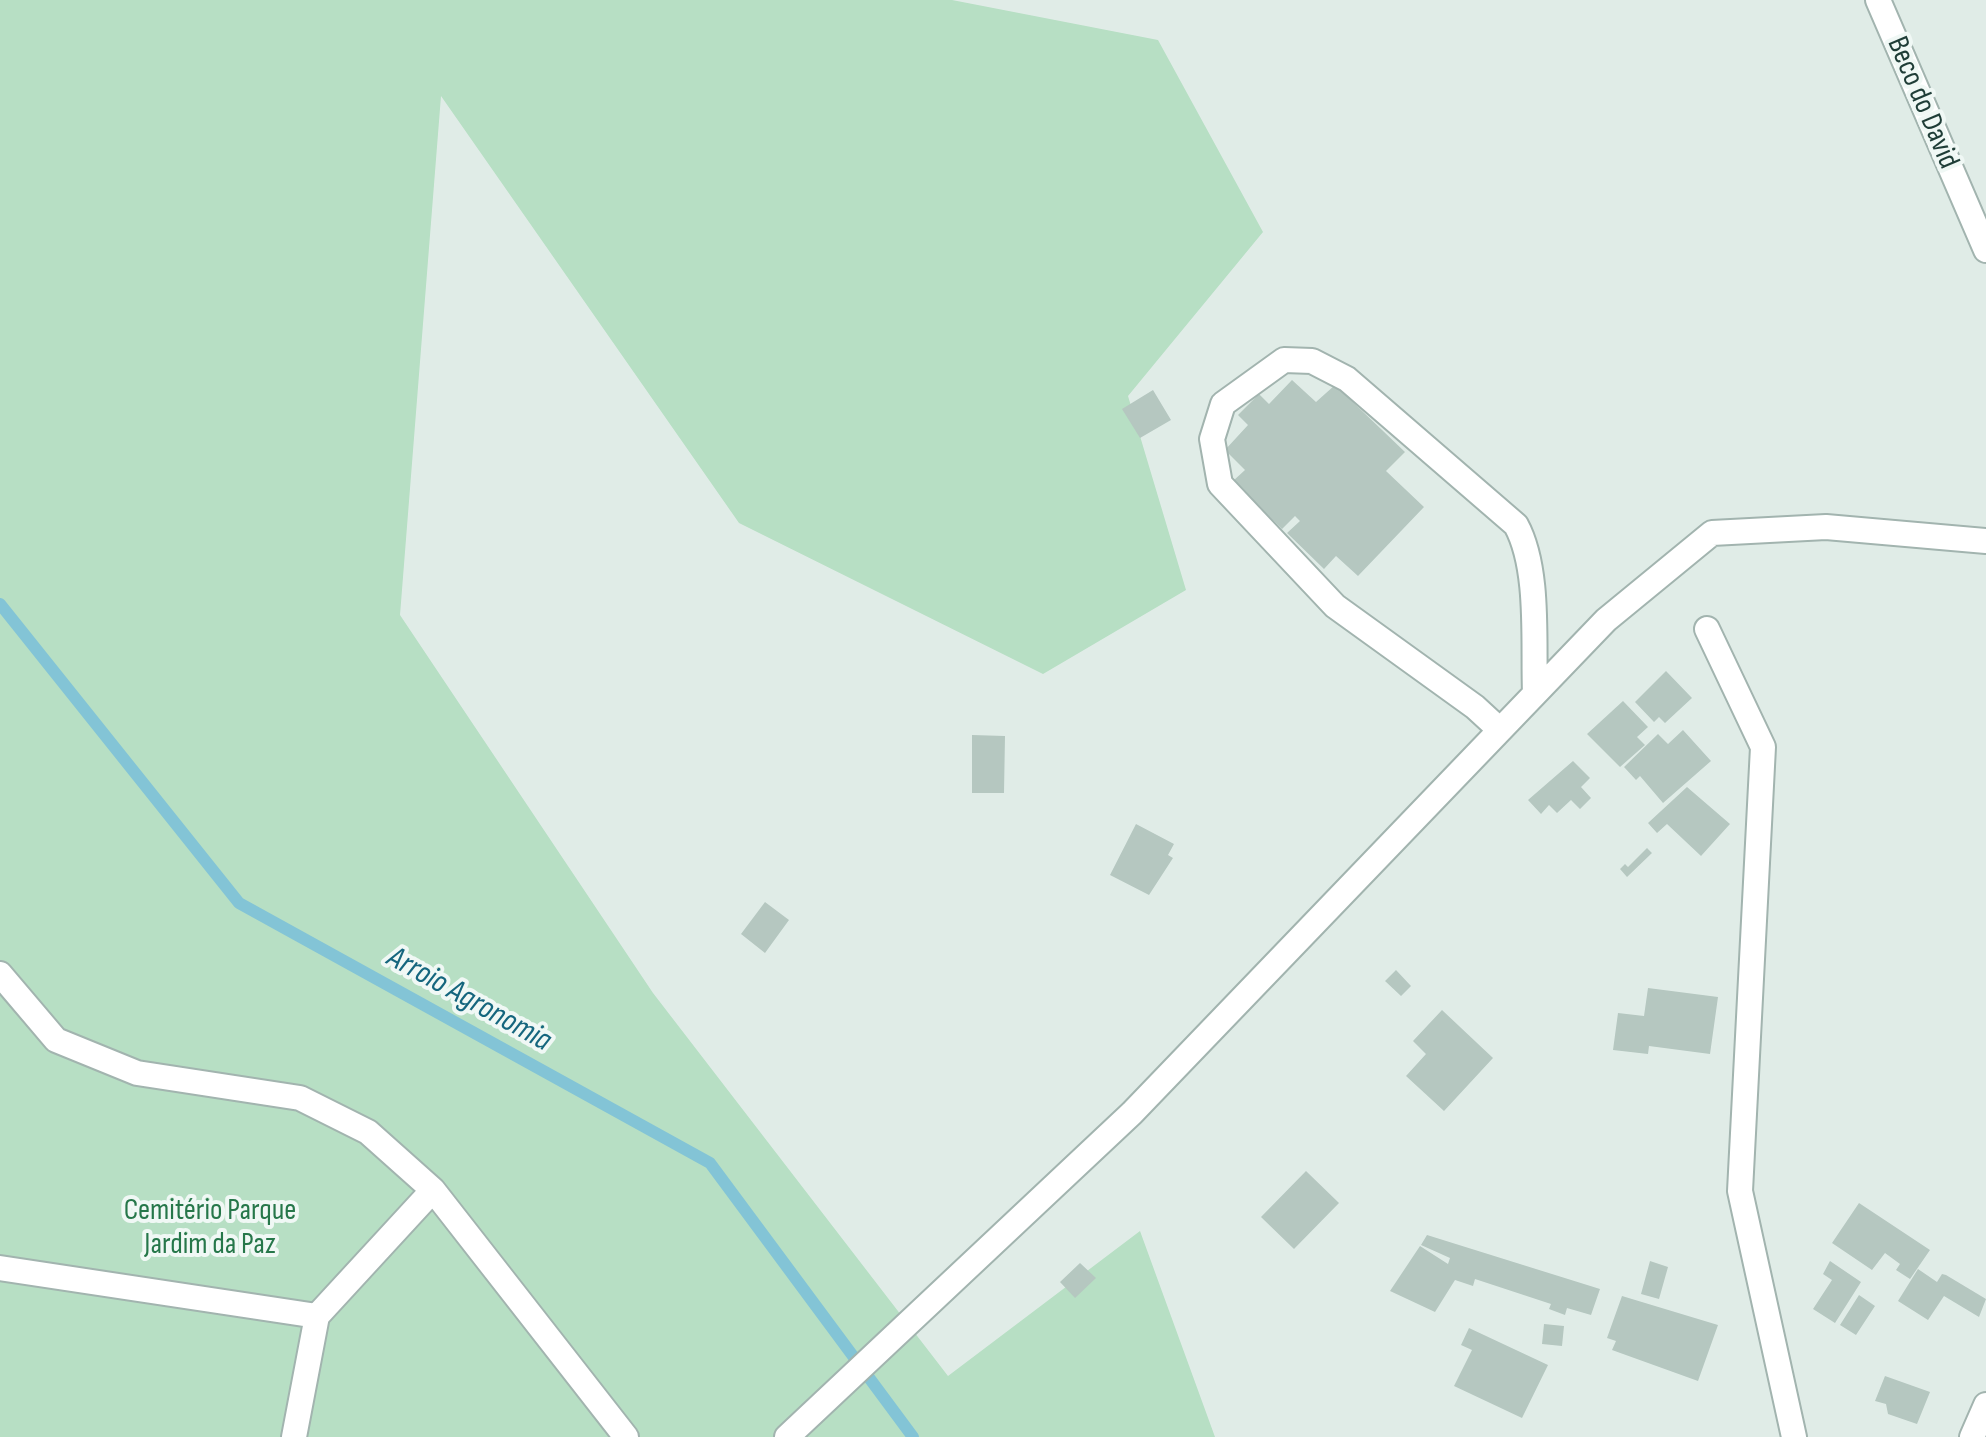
<!DOCTYPE html>
<html>
<head>
<meta charset="utf-8">
<style>
	body { margin:0 }
	canvas { display:block; background:#e0ece7 }
</style>
</head>
<body>
<canvas width="1986" height="1437"></canvas>
<script>
const context = document.querySelector('canvas').getContext('2d');
context.lineJoin = 'round';
function fill(path, color) { context.fillStyle = color; context.fill(path, 'evenodd'); }
function strokePath(path, color, width, dash) { context.strokeStyle = color; context.lineWidth = width; context.lineCap = dash ? 'butt' : 'round'; context.setLineDash(dash || []); context.stroke(path); }
function write(font, color, halo, rows, align = 'center') {
  context.font = font + ' "Sofia Sans Condensed",sans-serif'; context.lineWidth = 8; context.setLineDash([]); context.textBaseline = 'middle'; context.strokeStyle = halo; context.fillStyle = color; for (const [text, x, y, turn = 0] of rows) {
    context.save(); context.translate(x, y); context.rotate((+turn || 0) * Math.PI / 180); context.textAlign = isNaN(turn) ? turn : align; if (halo) context.strokeText(text, 0, 0); context.fillText(text, 0, 0); context.restore();
  }
}
fill(new Path2D(`
	M 0,0 L 952,0 L 1158,40 L 1263,232 L 1128,396 L 1186,590 L 1043,674 L 739,523 L 441,96 L 400,615 L 653,993 L 948,1376 L 1140,1231 L 1215,1437 L 0,1437 Z`), '#b7dfc4');
strokePath(new Path2D(`
	M 0,604 L 239,903 L 710,1163 L 913,1437`), '#83c4d6', 12);
fill(new Path2D(`
	M 1292,380 L 1316,402 L 1335,385 L 1405,452 L 1386,471 L 1424,507 L 1358,576 L 1336,556 L 1324,569 L 1287,533 L 1300,521 L 1295,516 L 1282,529 L 1233,481 L 1245,470 L 1225,450 L 1248,425 L 1238,415 L 1259,394 L 1269,404 Z
	M 1153,390 L 1171,420 L 1140,438 L 1122,409 Z
	M 1666,671 L 1692,698 L 1665,723 L 1659,717 L 1654,722 L 1635,702 Z
	M 1623,701 L 1648,727 L 1637,737 L 1645,745 L 1620,767 L 1587,734 Z
	M 1683,730 L 1711,761 L 1663,803 L 1640,776 L 1636,780 L 1624,767 L 1658,734 L 1668,744 Z
	M 972,735 L 1005,736 L 1004,793 L 972,793 Z
	M 1573,761 L 1590,778 L 1581,787 L 1591,798 L 1580,809 L 1571,800 L 1557,813 L 1549,805 L 1541,814 L 1528,800 Z
	M 1687,787 L 1730,824 L 1701,856 L 1667,824 L 1657,833 L 1648,823 Z
	M 1136,824 L 1174,844 L 1168,855 L 1173,858 L 1149,895 L 1110,875 Z
	M 1647,848 L 1652,853 L 1627,877 L 1620,869 L 1625,864 L 1628,867 Z
	M 765,902 L 789,920 L 765,953 L 741,934 Z
	M 1396,970 L 1411,986 L 1401,996 L 1385,981 Z
	M 1648,988 L 1718,997 L 1710,1054 L 1649,1046 L 1648,1054 L 1613,1050 L 1618,1013 L 1644,1016 Z
	M 1442,1010 L 1493,1058 L 1444,1111 L 1406,1076 L 1426,1054 L 1413,1041 Z
	M 1306,1171 L 1339,1203 L 1294,1249 L 1261,1217 Z
	M 1859,1203 L 1930,1250 L 1910,1279 L 1896,1270 L 1900,1264 L 1885,1253 L 1872,1270 L 1832,1243 Z
	M 1427,1235 L 1600,1289 L 1591,1315 L 1567,1308 L 1565,1315 L 1549,1309 L 1551,1304 L 1475,1279 L 1473,1286 L 1455,1280 L 1435,1312 L 1390,1291 L 1420,1246 L 1448,1264 L 1450,1258 L 1421,1245 Z
	M 1650,1261 L 1668,1267 L 1659,1299 L 1641,1294 Z
	M 1830,1261 L 1861,1282 L 1835,1323 L 1813,1309 L 1832,1280 L 1823,1274 Z
	M 1080,1263 L 1096,1278 L 1075,1298 L 1060,1282 Z
	M 1918,1269 L 1937,1282 L 1942,1274 L 1946,1275 L 1986,1299 L 1979,1317 L 1944,1296 L 1928,1320 L 1898,1301 Z
	M 1859,1295 L 1875,1306 L 1856,1335 L 1840,1325 Z
	M 1622,1296 L 1718,1325 L 1698,1381 L 1612,1350 L 1616,1341 L 1607,1338 Z
	M 1544,1324 L 1564,1326 L 1562,1346 L 1542,1344 Z
	M 1469,1328 L 1548,1365 L 1522,1418 L 1454,1386 L 1472,1350 L 1461,1345 Z
	M 1885,1376 L 1930,1392 L 1917,1424 L 1888,1414 L 1886,1404 L 1875,1401 Z`), '#b5c7c0');
const minor = new Path2D(`
	M 1878,0 L 1986,250
	M 1707,629 L 1763,747 L 1740,1191 L 1794,1437
	M 1500,730 L 1475,707 L 1335,606 L 1220,484 L 1212,439 L 1223,404 L 1284,360 L 1312,361 L 1347,379 L 1516,525 C 1540,569 1533,643 1535,693
	M 0,974 L 56,1040 L 137,1073 L 300,1098 L 368,1132 L 433,1190 L 626,1437
	M 0,1268 L 317,1316
	M 294,1437 L 317,1316 L 433,1190
	M 787,1437 L 1132,1113 L 1606,620 L 1712,533 L 1826,527 L 1986,541
	M 1972,1437 L 1986,1405`);
strokePath(minor, '#a2b4af', 28);
strokePath(minor, '#fff', 24);
write('30px', '#1f3d37', '#f0f8f5', [
	["Beco do David",1922,103,67]
]);
write('30px', '#26774a', '#f0f8f5', [
	["Cemitério Parque",210,1211],
	["Jardim da Paz",210,1245]
]);
write('italic 32px', '#15667e', '#f0f8f5', [
	["Arroio Agronomia",469,1000,29]
]);
</script>
</body>
</html>
